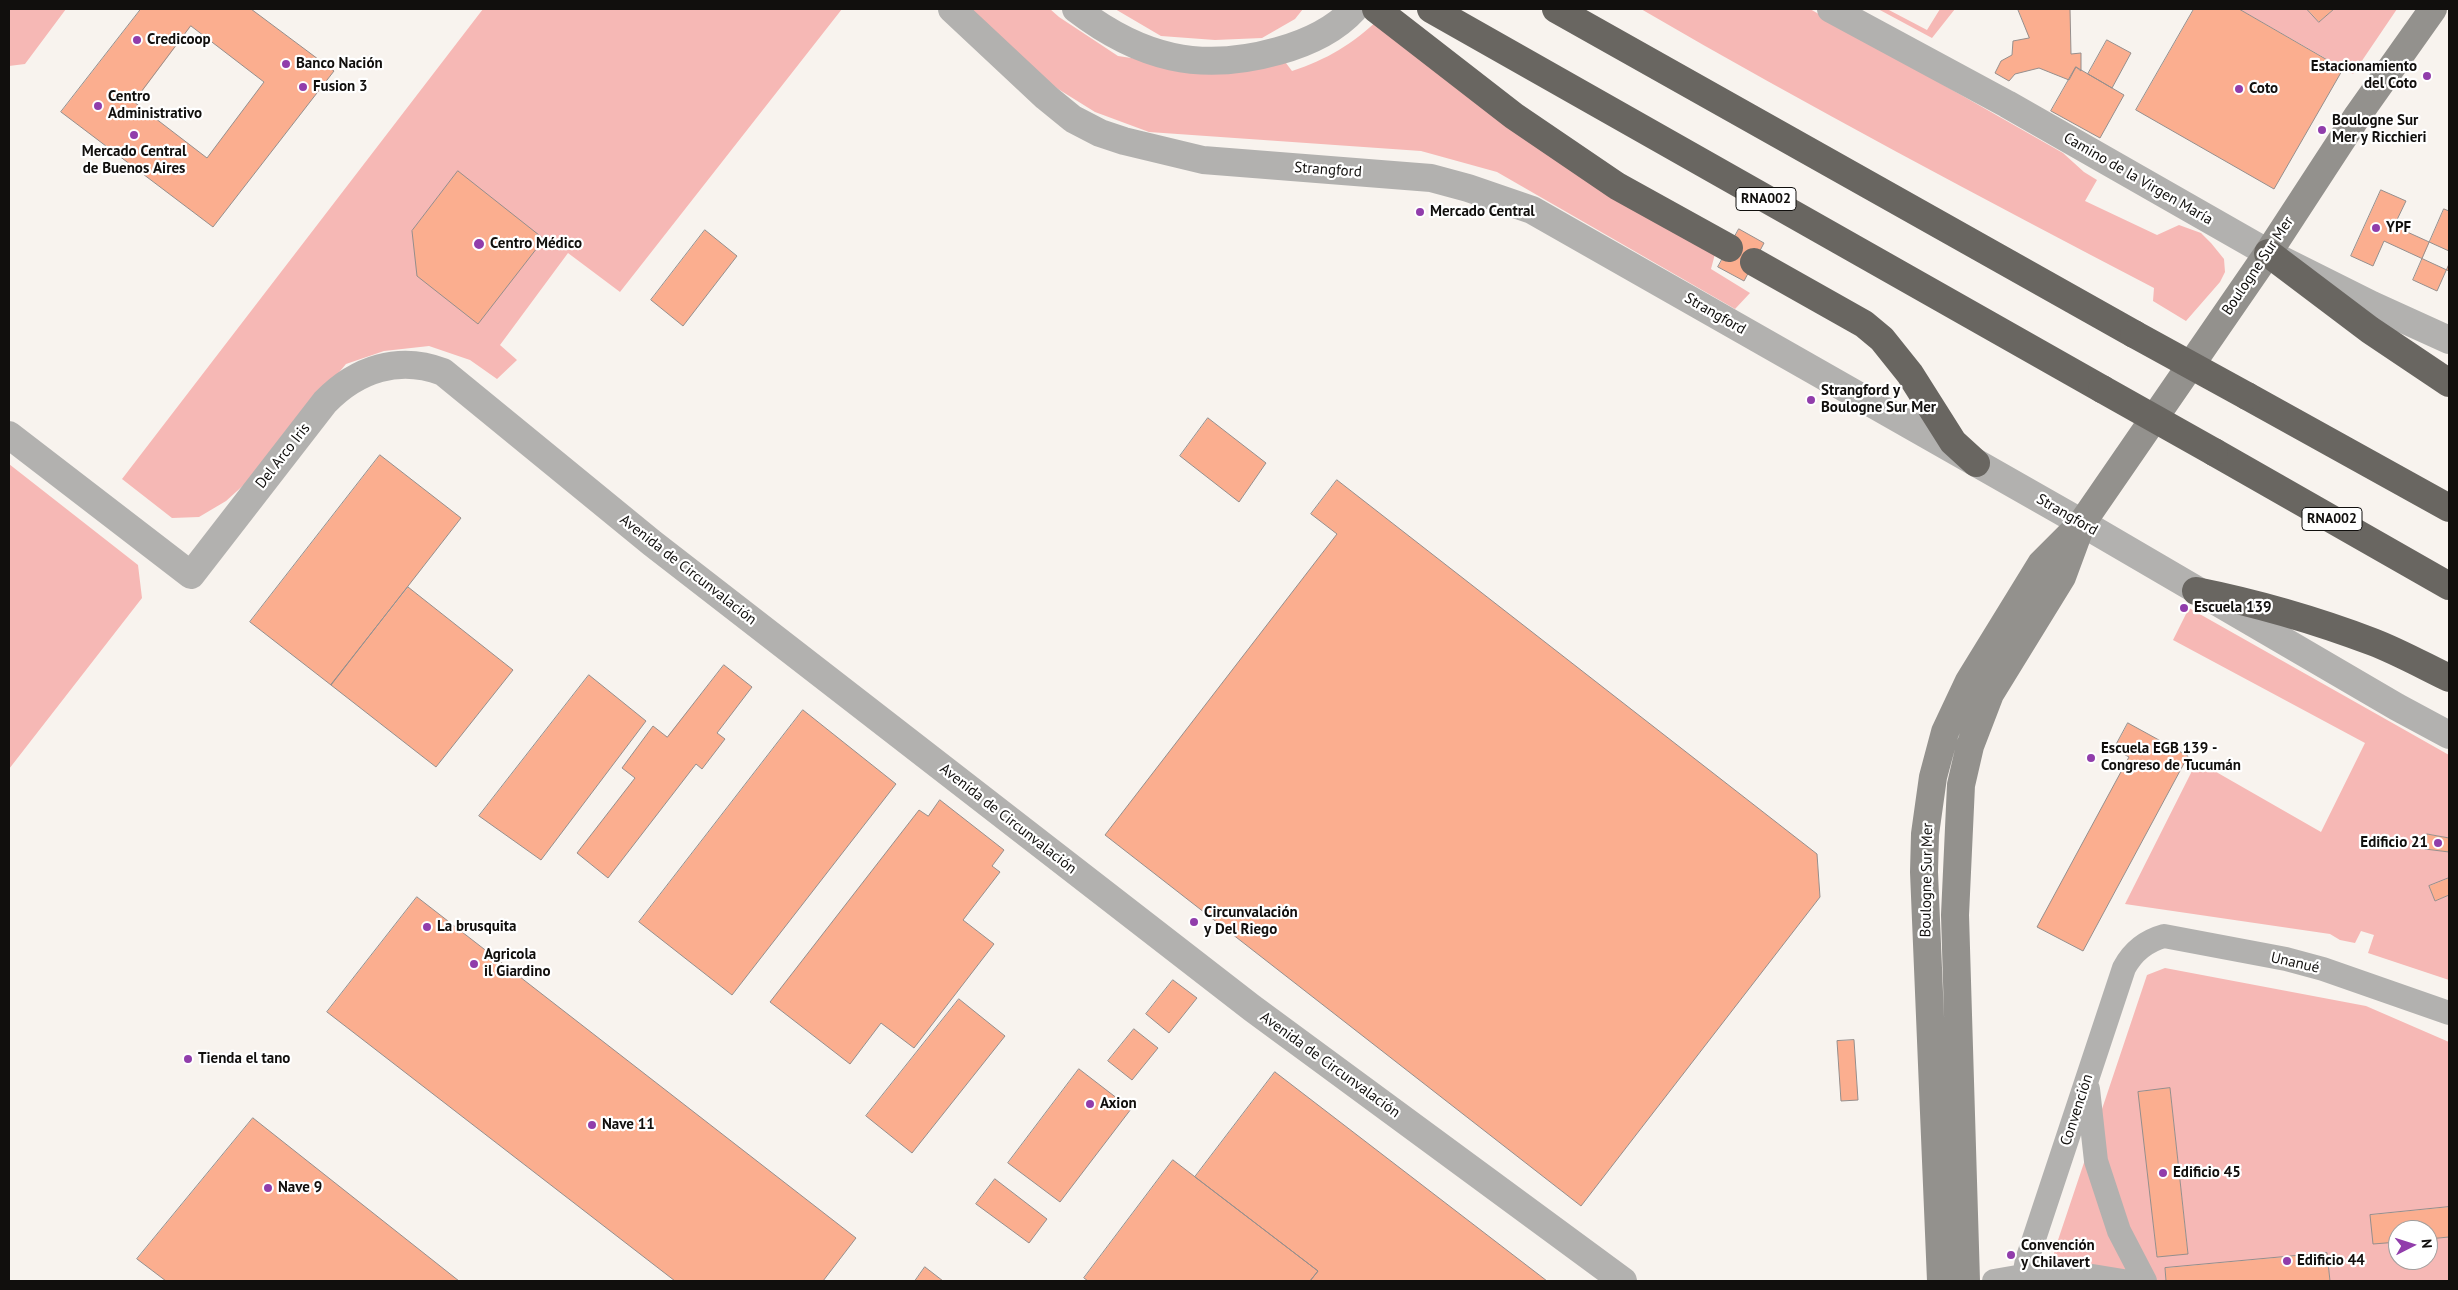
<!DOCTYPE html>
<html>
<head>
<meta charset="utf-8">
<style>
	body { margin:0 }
	#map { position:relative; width:2458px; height:1290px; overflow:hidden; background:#f8f3ee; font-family:"PT Sans",sans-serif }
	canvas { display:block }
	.frame { position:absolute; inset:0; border:10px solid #110f0d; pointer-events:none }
	.north { position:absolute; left:2388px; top:1220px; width:50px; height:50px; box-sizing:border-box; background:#fff; border:1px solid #a09f9e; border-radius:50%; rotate:85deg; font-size:14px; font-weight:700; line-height:20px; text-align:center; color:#110f0d }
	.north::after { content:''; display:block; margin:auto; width:18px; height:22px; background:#913dab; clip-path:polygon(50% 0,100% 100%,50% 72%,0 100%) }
</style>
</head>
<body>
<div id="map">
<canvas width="2458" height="1290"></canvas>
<div class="frame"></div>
<div class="north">N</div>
</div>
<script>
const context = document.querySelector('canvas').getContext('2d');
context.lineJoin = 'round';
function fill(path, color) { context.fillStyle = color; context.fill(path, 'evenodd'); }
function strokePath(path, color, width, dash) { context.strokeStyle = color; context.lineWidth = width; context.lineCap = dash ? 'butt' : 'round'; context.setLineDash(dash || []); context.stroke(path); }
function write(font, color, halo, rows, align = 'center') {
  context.font = font + ' "PT Sans",sans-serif'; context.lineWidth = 4.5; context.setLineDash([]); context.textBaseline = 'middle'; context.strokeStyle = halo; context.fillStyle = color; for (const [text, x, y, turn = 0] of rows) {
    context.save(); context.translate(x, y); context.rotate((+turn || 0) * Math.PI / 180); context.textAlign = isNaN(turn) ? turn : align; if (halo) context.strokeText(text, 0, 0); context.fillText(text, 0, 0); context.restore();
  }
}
fill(new Path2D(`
	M 9,9 L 66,9 L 25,64 L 9,66 Z
	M 483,9 L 842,9 L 620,292 L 568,253 L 500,345 L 517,360 L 497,379 L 470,360 L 429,346 L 384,351 L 346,364 L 247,482 L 226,501 L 199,517 L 172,518 L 122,479 Z
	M 969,9 L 1050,9 L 1059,17 L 1118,56 L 1158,62 L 1283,59 L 1292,71 C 1328,59 1351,45 1379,19 L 1715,254 L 1711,269 L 1750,293 L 1735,309 L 1497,172 L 1421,151 L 1149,132 L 1095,112 L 1042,79 Z
	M 1115,9 L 1303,9 L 1295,19 L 1262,38 L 1215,40 L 1161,36 Z
	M 1641,9 L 1810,9 L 2063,153 L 2084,172 L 2097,180 L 2085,201 L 2157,235 L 2179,225 L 2201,233 L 2211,243 L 2224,259 L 2225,272 L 2220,282 L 2186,321 L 2153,301 L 2154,288 C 1982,198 1809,107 1641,9 Z
	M 1878,9 L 1887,9 L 1927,30 L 1940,9 L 1955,9 L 1932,38 Z
	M 2239,9 L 2307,9 L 2319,22 L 2334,9 L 2397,9 L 2353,74 Z
	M 9,464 L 138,565 L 142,598 L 9,769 Z
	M 2189,608 L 2449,755 L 2449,838 L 2428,834 L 2425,849 L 2449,852 L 2449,878 L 2429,886 L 2435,901 L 2449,895 L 2449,980 L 2368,953 L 2374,935 L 2361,931 L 2355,943 L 2340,940 L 2330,934 L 2125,904 L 2197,761 L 2321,832 L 2365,743 L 2173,640 Z
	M 2165,968 L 2366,1006 L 2449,1042 L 2449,1207 L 2370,1215 L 2398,1242 L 2398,1260 L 2428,1260 L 2428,1239 L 2449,1237 L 2449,1281 L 2330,1281 L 2327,1253 L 2165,1268 L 2166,1281 L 2048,1281 L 2055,1249 L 2147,975 ZM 2170,1089 L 2188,1253 L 2157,1257 L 2139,1092 Z`), '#f6b8b5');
const building = new Path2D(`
	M 141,9 L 251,9 L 334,71 L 213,227 L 61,112 ZM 191,26 L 264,82 L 207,158 L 134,102 Z
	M 2018,9 L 2070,9 L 2071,54 L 2081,53 L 2081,71 L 2076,67 L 2069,80 L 2039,68 L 2015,74 L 2009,81 L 1995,73 L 2001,61 L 2012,55 L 2013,41 L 2029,38 Z
	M 2194,9 L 2239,9 L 2343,69 L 2274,189 L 2136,110 Z
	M 2307,9 L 2334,9 L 2319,22 Z
	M 2107,40 L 2131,53 L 2112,88 L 2088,74 Z
	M 2076,67 L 2124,95 L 2100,138 L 2051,111 Z
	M 458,171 L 544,239 L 478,324 L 417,276 L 412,231 Z
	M 2381,190 L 2406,201 L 2394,226 L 2449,251 L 2449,271 L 2384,241 L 2373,266 L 2351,256 Z
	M 2444,209 L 2449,211 L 2449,264 L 2437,291 L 2413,280 Z
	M 1739,229 L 1764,243 L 1744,281 L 1718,267 Z
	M 705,230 L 737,256 L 683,326 L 651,300 Z
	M 1208,418 L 1266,463 L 1239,502 L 1180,456 Z
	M 380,455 L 461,518 L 331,685 L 250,622 Z
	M 1337,480 L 1817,854 L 1820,897 L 1581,1206 L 1105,835 L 1337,534 L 1311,514 Z
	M 408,587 L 513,670 L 436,767 L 331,685 Z
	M 724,665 L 752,687 L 717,733 L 725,739 L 702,769 L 696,764 L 608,878 L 577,853 L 635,778 L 622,768 L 653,726 L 667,737 Z
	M 589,675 L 646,721 L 541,860 L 479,816 Z
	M 803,710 L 896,784 L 732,995 L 639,922 Z
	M 2128,723 L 2188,756 L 2083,951 L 2037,927 L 2129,757 L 2114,749 Z
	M 940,800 L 1004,850 L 992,866 L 1000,872 L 963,920 L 994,944 L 914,1048 L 881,1023 L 850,1064 L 770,1002 L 919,810 L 928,816 Z
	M 2427,834 L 2449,838 L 2449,852 L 2425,849 Z
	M 2449,878 L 2449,895 L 2435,901 L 2429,886 Z
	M 417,897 L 856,1238 L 823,1281 L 675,1281 L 327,1012 Z
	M 1173,980 L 1197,998 L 1169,1033 L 1146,1014 Z
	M 959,999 L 1005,1036 L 912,1153 L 866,1116 Z
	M 1134,1029 L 1158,1048 L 1132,1080 L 1108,1061 Z
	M 1854,1040 L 1858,1100 L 1841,1101 L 1837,1041 Z
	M 1079,1069 L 1131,1109 L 1060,1202 L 1008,1163 Z
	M 1275,1072 L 1547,1281 L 1310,1281 L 1318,1271 L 1195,1177 Z
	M 2170,1088 L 2188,1254 L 2157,1257 L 2138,1092 Z
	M 253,1118 L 459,1281 L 166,1281 L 137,1259 Z
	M 1173,1160 L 1318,1271 L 1310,1281 L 1088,1281 L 1084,1278 Z
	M 995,1179 L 1047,1219 L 1029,1243 L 976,1204 Z
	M 2449,1207 L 2449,1237 L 2428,1239 L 2428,1230 L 2398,1230 L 2398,1242 L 2373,1244 L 2370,1215 Z
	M 2327,1253 L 2330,1281 L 2166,1281 L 2165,1268 Z
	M 925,1267 L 943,1281 L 915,1281 Z`);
fill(building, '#fbae8f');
strokePath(building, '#958e8c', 1);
strokePath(new Path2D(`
	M 2088,1089 L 2096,1161 L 2119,1231 L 2145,1281
	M 1994,1281 L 2046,1272 L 2068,1272 L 2123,1281
	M 2023,1281 L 2027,1260 L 2124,968 C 2133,951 2146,941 2164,936 L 2286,959 L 2323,969 L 2449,1013`), '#b2b1af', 24);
strokePath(new Path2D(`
	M 952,9 L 1046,97 L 1073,119 L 1100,133 L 1124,141 L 1203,160 L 1431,178 L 1468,188 L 1532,210 L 2082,523 L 2397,707 L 2449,735
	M 1076,9 C 1140,58 1200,73 1278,51 C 1307,43 1334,31 1354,9
	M 1831,9 L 2007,104 L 2268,253 L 2372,305 L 2449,340
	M 9,435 L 191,575 L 325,402 C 357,369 399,355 443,372 L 652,543 L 1252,1008 L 1623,1281`), '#b2b1af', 28);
strokePath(new Path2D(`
	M 1941,1281 L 1924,872 L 1925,834 L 1933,777 L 1945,732 L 1969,681 L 2041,564 L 2082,523 L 2268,253 L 2358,115 L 2433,9
	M 1966,1281 L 1955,915 L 1961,785 L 1970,746 L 1990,694 L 2062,577 L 2079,531`), '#93918d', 28);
strokePath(new Path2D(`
	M 1376,9 L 1514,116 L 1617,186 L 1729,248
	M 1431,9 L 2102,389
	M 1556,9 L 2134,334
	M 2268,253 L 2370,330 L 2449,383
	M 1754,262 L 1864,324 L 1882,339 L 1910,374 L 1953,442 L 1976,463
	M 2247,396 L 2449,508
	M 2214,452 L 2449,586
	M 2196,591 C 2256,603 2315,620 2373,642 C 2399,652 2424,666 2449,678`), '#696661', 28);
strokePath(new Path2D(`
	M 2134,334 L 2247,396
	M 2102,389 L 2214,452`), '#696661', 28);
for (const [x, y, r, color] of [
	[137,40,5,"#913dab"],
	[286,64,5,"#913dab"],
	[2427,76,5,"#913dab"],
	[303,87,5,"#913dab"],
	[2239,89,5,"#913dab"],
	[98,106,5,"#913dab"],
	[2322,130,5,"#913dab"],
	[134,135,5,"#913dab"],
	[1420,212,5,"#913dab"],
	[2376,228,5,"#913dab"],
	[479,244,6,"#913dab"],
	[1811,400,5,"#913dab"],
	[2184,608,5,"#913dab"],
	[2091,758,5,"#913dab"],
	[2438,843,5,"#913dab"],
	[1194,922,5,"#913dab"],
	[427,927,5,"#913dab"],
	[474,964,5,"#913dab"],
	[188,1059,5,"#913dab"],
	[1090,1104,5,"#913dab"],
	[592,1125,5,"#913dab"],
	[2163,1173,5,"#913dab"],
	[268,1188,5,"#913dab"],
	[2011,1255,5,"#913dab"],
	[2287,1261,5,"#913dab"]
]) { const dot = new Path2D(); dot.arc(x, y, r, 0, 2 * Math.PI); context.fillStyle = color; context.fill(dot); strokePath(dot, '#fff', 2); }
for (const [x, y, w] of [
	[1766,199,60],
	[2332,519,60]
]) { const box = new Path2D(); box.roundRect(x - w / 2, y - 11.5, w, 23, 4); context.fillStyle = '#fff'; context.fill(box); strokePath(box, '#110f0d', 1); }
write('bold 14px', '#110f0d', null, [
	["RNA002",1766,199],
	["RNA002",2332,519]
]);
write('bold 15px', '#110f0d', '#fff', [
	["Credicoop",147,40],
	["Banco Nación",296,64],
	["Estacionamiento",2417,67,"right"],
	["del Coto",2417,84,"right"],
	["Fusion 3",313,87],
	["Coto",2249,89],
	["Centro",108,97],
	["Administrativo",108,114],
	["Boulogne Sur",2332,121],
	["Mer y Ricchieri",2332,138],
	["Mercado Central",134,152,"center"],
	["de Buenos Aires",134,169,"center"],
	["Mercado Central",1430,212],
	["YPF",2386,228],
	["Centro Médico",490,244],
	["Strangford y",1821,391],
	["Boulogne Sur Mer",1821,408],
	["Escuela 139",2194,608],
	["Escuela EGB 139 -",2101,749],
	["Congreso de Tucumán",2101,766],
	["Edificio 21",2428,843,"right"],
	["Circunvalación",1204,913],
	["y Del Riego",1204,930],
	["La brusquita",437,927],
	["Agricola",484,955],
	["il Giardino",484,972],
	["Tienda el tano",198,1059],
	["Axion",1100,1104],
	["Nave 11",602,1125],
	["Edificio 45",2173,1173],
	["Nave 9",278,1188],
	["Convención",2021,1246],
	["y Chilavert",2021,1263],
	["Edificio 44",2297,1261]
], 'left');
write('15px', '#110f0d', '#fff', [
	["Strangford",1328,170,4],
	["Camino de la Virgen María",2138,179,30],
	["Boulogne Sur Mer",2258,266,-56],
	["Strangford",1715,314,30],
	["Del Arco Iris",283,456,-52],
	["Strangford",2067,515,30],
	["Avenida de Circunvalación",688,570,38],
	["Avenida de Circunvalación",1008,819,38],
	["Boulogne Sur Mer",1927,880,-89],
	["Unanué",2295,963,13],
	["Avenida de Circunvalación",1330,1065,36],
	["Convención",2077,1110,-72]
]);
</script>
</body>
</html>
